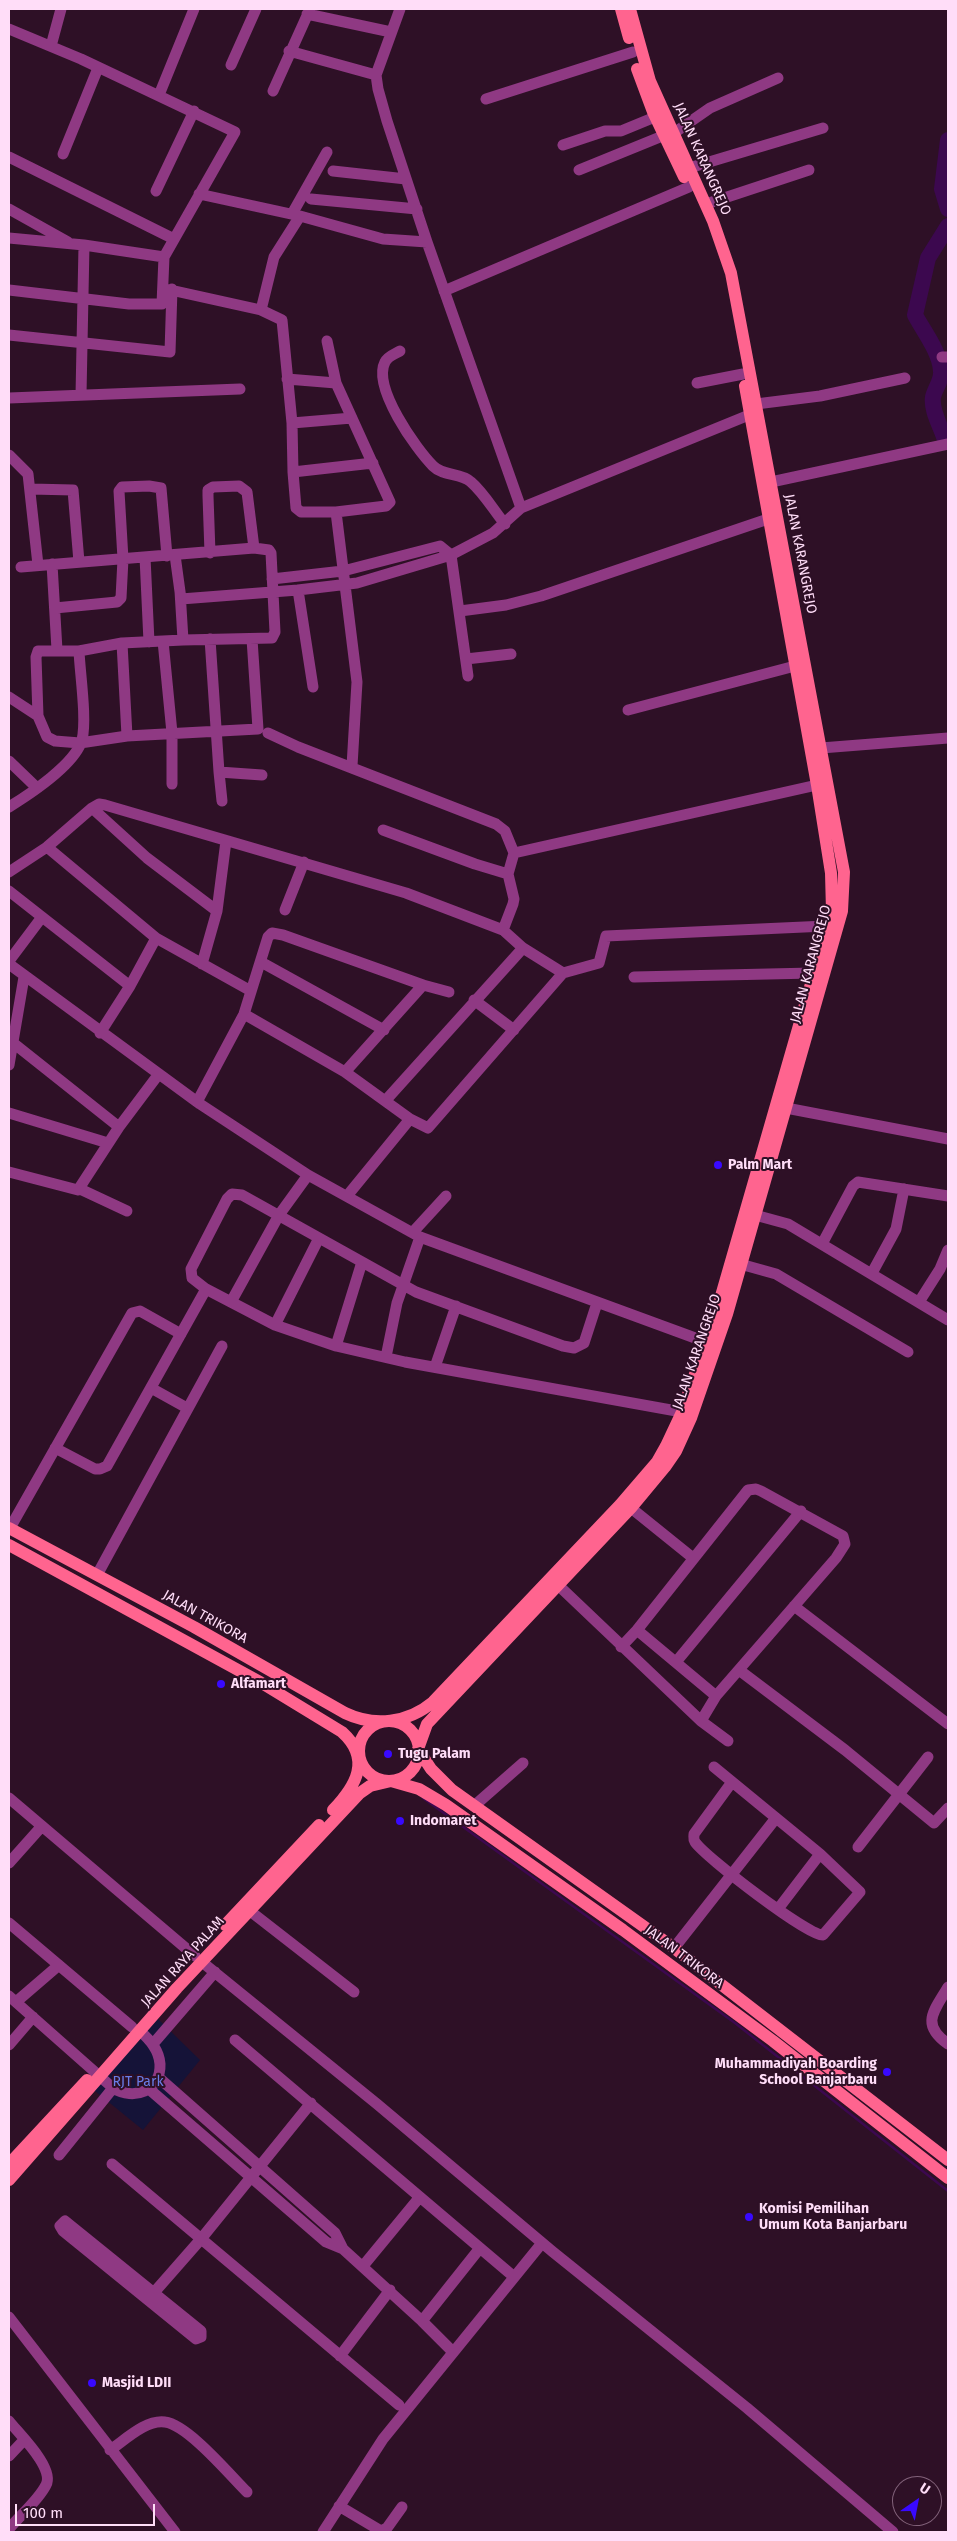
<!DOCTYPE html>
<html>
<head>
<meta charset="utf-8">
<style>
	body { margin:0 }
	#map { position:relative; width:957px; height:2541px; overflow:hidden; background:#2e1026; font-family:"Fira Sans",sans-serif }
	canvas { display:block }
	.frame { position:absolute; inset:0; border:10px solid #ffddf8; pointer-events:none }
	.north { position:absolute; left:892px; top:2476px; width:50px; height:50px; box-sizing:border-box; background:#2e1026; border:1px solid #82627a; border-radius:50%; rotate:33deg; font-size:14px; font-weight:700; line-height:20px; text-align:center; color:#ffddf8 }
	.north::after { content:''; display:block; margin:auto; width:18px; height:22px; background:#3909ff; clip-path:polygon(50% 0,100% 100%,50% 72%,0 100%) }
	.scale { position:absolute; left:15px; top:2504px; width:140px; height:22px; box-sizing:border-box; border:2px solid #ffddf8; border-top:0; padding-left:6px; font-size:15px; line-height:18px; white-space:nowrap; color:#ffddf8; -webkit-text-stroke:4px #2e1026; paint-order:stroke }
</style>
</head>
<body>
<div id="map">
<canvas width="957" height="2541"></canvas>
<div class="frame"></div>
<div class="north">U</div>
<div class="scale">100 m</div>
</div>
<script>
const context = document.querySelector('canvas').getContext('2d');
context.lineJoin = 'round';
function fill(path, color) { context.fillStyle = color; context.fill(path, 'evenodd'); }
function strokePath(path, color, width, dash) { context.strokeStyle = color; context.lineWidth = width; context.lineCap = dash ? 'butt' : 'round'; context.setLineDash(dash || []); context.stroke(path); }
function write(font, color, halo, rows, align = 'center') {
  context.font = font + ' "Fira Sans",sans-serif'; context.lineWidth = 4; context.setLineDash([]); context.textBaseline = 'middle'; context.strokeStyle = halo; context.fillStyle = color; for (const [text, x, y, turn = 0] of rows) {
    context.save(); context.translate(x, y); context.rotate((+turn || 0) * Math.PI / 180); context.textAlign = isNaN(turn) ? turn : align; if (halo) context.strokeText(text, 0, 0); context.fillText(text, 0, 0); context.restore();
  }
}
fill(new Path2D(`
	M 153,2014 L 200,2060 L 143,2130 L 89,2086 Z`), '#151338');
strokePath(new Path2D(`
	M 423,1798 L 735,2023 L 948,2191`), '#3c084f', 2.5);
strokePath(new Path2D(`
	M 948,140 L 942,189 L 948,209
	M 944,437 C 940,425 931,410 933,397 C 935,388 942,381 941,371 C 940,352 924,332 915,315 L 928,258 L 948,226`), '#3c084f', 16);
strokePath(new Path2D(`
	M 400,9 L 376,75 L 378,89 L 387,121 L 427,242 L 521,508
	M 307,14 L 391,32
	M 9,29 L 81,59 L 235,132 L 164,257 L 162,304 L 129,304 L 9,290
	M 51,46 L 61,9
	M 289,51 L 376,75
	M 231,65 L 256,9
	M 273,91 L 310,9
	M 159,95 L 194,9
	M 486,99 L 633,52
	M 674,133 L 710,108 L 778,78
	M 563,145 L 605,131 L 621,131 L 655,117
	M 63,154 L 98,68
	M 9,157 L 174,239
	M 689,168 L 823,128
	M 579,170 L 665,135
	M 333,171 L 406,179
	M 156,191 L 194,111
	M 199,194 L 300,216 L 383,239 L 427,242
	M 311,199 L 417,209
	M 706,204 L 809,170
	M 9,209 L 68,242
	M 292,214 L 327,152
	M 300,216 L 274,257 L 261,310 L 282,320 L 292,423 L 293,472 L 296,508 L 301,512 L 336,512 L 386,506 L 390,502 L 336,383 L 327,341
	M 9,238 L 84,245 L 164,257
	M 166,289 L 261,310
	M 444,291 L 689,187
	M 9,335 L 170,352 L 172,289
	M 400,351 C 395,354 388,356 385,362 C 372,387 416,449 433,466 C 444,477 460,472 471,482 C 484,493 494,511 505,524
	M 942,357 L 948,357
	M 287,379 L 336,383
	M 697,383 L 743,374
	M 81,395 L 84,245
	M 9,398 L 240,389
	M 756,404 L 820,396 L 905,378
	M 292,423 L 352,418
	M 9,455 L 28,474 L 38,565
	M 293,472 L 373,463
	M 771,482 L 948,444
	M 31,489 L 73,490 L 79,562
	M 336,512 L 357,682 L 352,766
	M 210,553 L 208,496 L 208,490 L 213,487 L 239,486 L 247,492 L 254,548
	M 175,555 L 181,599 L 298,590 L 357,583 L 451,555 L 493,533 L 521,508 L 749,415
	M 145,557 L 149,642
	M 52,564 L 57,650
	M 21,567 L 254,548 L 269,550 L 271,553 L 275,632 L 272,638 L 183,640 L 122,643 L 79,651 L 38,651 L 36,657 L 38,716
	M 272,579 L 343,571 L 440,546 L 451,555 L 468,676
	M 298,590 L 313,687
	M 180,591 L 183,640
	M 55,608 L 117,602 L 121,598 L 123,559 L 119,491 L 122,487 L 149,486 L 161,488 L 167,556
	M 460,611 L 506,605 L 541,596 L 768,519
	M 210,639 L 219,772 L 262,775
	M 163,641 L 172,733 L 172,784
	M 122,643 L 127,736
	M 466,659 L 511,654
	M 9,697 L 38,716 L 47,737 L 55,741 L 80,743 L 127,736 L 258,729 L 252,639
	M 628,710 L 795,666
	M 268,733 L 298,747 L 496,824 L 505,831 L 514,853
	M 821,748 L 948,738
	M 9,761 L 36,787
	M 219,772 L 222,801
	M 9,807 C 30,794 75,764 82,740 C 87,719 80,674 79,651
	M 92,808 L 147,858 L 217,911
	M 383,830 L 475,864 L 508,874
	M 47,847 L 156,938 L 251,991
	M 9,872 L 47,847 L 92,808 L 99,804 L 105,805 L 406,893 L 503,930
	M 9,891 L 130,986
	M 285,910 L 304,862
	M 9,961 L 42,917
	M 261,962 L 384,1030
	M 9,964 L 200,1104 L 308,1175 L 420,1237 L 706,1342
	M 202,964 L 217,911 L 226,841
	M 563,973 L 523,948 L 503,930 L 513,904 L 514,899 L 508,874 L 514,853 L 817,785
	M 634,977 L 813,973
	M 474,1000 L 514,1030
	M 244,1014 L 345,1072 L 410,1119 L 428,1128 L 563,973 L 599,963 L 606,936 L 826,926
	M 100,1033 L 130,986 L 156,938
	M 12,1042 L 119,1127
	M 9,1065 L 24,977
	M 345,1072 L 423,985
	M 386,1100 L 523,948
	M 197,1102 L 244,1014 L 268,937 L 272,933 L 283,935 L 423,985 L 449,992
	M 786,1108 L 948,1139
	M 9,1113 L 108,1143
	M 9,1172 L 78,1190 L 119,1127 L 158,1075
	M 80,1189 L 127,1211
	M 347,1196 L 410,1119
	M 755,1215 L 788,1224 L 948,1320
	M 413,1232 L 446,1196
	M 822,1244 L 853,1186 L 858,1182 L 948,1196
	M 733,1262 L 776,1274 L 908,1352
	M 872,1273 L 896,1229 L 904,1189
	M 206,1289 L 275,1325 L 336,1346 L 405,1362 L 682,1412
	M 231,1302 L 279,1215 L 308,1175
	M 919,1302 L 940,1269 L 948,1250
	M 275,1325 L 319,1238
	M 336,1346 L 362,1262
	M 386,1357 L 397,1303 L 420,1237
	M 435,1367 L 456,1306
	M 151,1388 L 187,1408
	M 55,1448 L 95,1469 L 100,1469 L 107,1466 L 206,1289 L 192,1278 L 191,1269 L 227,1199 L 232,1194 L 242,1195 L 416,1292 L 563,1346 L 574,1348 L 584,1343 L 597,1303
	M 631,1508 L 693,1558
	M 10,1528 L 132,1313 L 140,1311 L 181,1334
	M 97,1575 L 222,1346
	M 558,1585 L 701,1721
	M 794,1606 L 948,1724
	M 637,1630 L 716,1696
	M 621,1647 L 637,1630 L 748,1490 L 756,1489 L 761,1491 L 843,1536 L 845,1544 L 836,1558 L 716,1696 L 701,1721 L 728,1741
	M 676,1662 L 801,1511
	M 739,1670 L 845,1750 L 934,1823 L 948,1808
	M 714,1767 L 820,1854 L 860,1892 L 823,1935 C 808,1936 705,1857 695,1842 C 693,1839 694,1838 694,1834 L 732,1782
	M 9,1798 L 195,1956
	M 474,1806 L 523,1763
	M 858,1847 L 928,1757
	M 9,1863 L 42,1826
	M 778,1909 L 820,1854
	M 250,1911 L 354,1992
	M 9,1923 L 132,2027
	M 674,1948 L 776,1818
	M 202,1962 L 377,2104 L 553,2252 L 747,2408 L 893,2532
	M 948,1987 C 934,2011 920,2024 948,2044
	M 9,1996 L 113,2088 C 134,2101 161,2091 160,2064 C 159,2050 150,2040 140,2031
	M 16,2002 L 59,1965
	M 235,2040 L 513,2276
	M 153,2044 L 215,1972
	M 9,2045 L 33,2017
	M 158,2077 L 335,2233 L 343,2249
	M 149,2089 L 326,2242 L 343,2249 L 422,2321 L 480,2248
	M 59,2155 L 113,2088
	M 112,2164 L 399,2405
	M 65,2221 L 201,2331 L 201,2337 L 196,2339 L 63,2231 L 60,2226 Z
	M 363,2266 L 419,2198
	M 151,2296 L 201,2239 L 311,2103
	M 9,2317 L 175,2532
	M 422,2321 L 452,2351
	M 340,2356 L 390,2290
	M 9,2421 C 19,2434 55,2468 46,2485 C 38,2501 20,2515 9,2529
	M 110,2450 C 124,2441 146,2419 165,2422 C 188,2425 229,2474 247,2492
	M 9,2456 L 24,2440
	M 339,2506 L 381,2531 L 387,2528 L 402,2507
	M 323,2532 L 383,2439 L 542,2243`), '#8f3983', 11);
strokePath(new Path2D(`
	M 621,9 L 629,38
	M 630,9 L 650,81 L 713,221 L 731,273 L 844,872 L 842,911 L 727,1314 L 691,1418 L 676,1451 L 665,1467 L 631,1508 L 427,1724 L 418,1749 L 431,1769 L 452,1790 L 674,1948 L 948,2160
	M 637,69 L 653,112 L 684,177
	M 9,1528 L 194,1627 L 345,1713 C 374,1727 408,1723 433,1702 L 620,1505 L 657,1462 L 666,1446 L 682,1412 L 717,1310 L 832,911 L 831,873 L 817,785 L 745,386
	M 9,1545 L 260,1682 L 342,1732 C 372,1759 356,1786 333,1810
	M359 1751a30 30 0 1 1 60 0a30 30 0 1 1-60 0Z
	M 225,1925 L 319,1825
	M 9,2164 L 87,2080
	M 9,2180 L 177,1988 L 360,1793 L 370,1786 L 391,1781 L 419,1789 L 446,1805 L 623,1930 L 773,2041 L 948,2178`), '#ff648f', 12);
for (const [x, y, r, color] of [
	[718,1165,5,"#3909ff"],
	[221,1684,5,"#3909ff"],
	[388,1754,5,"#3909ff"],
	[400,1821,5,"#3909ff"],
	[887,2072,5,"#3909ff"],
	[749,2217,5,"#3909ff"],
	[92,2383,5,"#3909ff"]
]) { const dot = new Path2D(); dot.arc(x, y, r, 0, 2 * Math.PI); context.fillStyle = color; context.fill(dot); strokePath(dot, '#2e1026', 2); }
write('14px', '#ffddf8', '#2e1026', [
	["JALAN KARANGREJO",702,159,66],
	["JALAN KARANGREJO",800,554,79],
	["JALAN KARANGREJO",811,964,-75],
	["JALAN KARANGREJO",697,1352,-71],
	["JALAN TRIKORA",205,1617,29],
	["JALAN TRIKORA",684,1957,37],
	["JALAN RAYA PALAM",183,1962,-48]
]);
write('bold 14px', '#ffddf8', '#2e1026', [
	["Palm Mart",728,1165],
	["Alfamart",231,1684],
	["Tugu Palam",398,1754],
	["Indomaret",410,1821],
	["Muhammadiyah Boarding",877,2064,"right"],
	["School Banjarbaru",877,2080,"right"],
	["Komisi Pemilihan",759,2209],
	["Umum Kota Banjarbaru",759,2225],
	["Masjid LDII",102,2383]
], 'left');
write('14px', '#697de8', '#2e1026', [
	["RJT Park",138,2082]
]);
</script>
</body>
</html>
